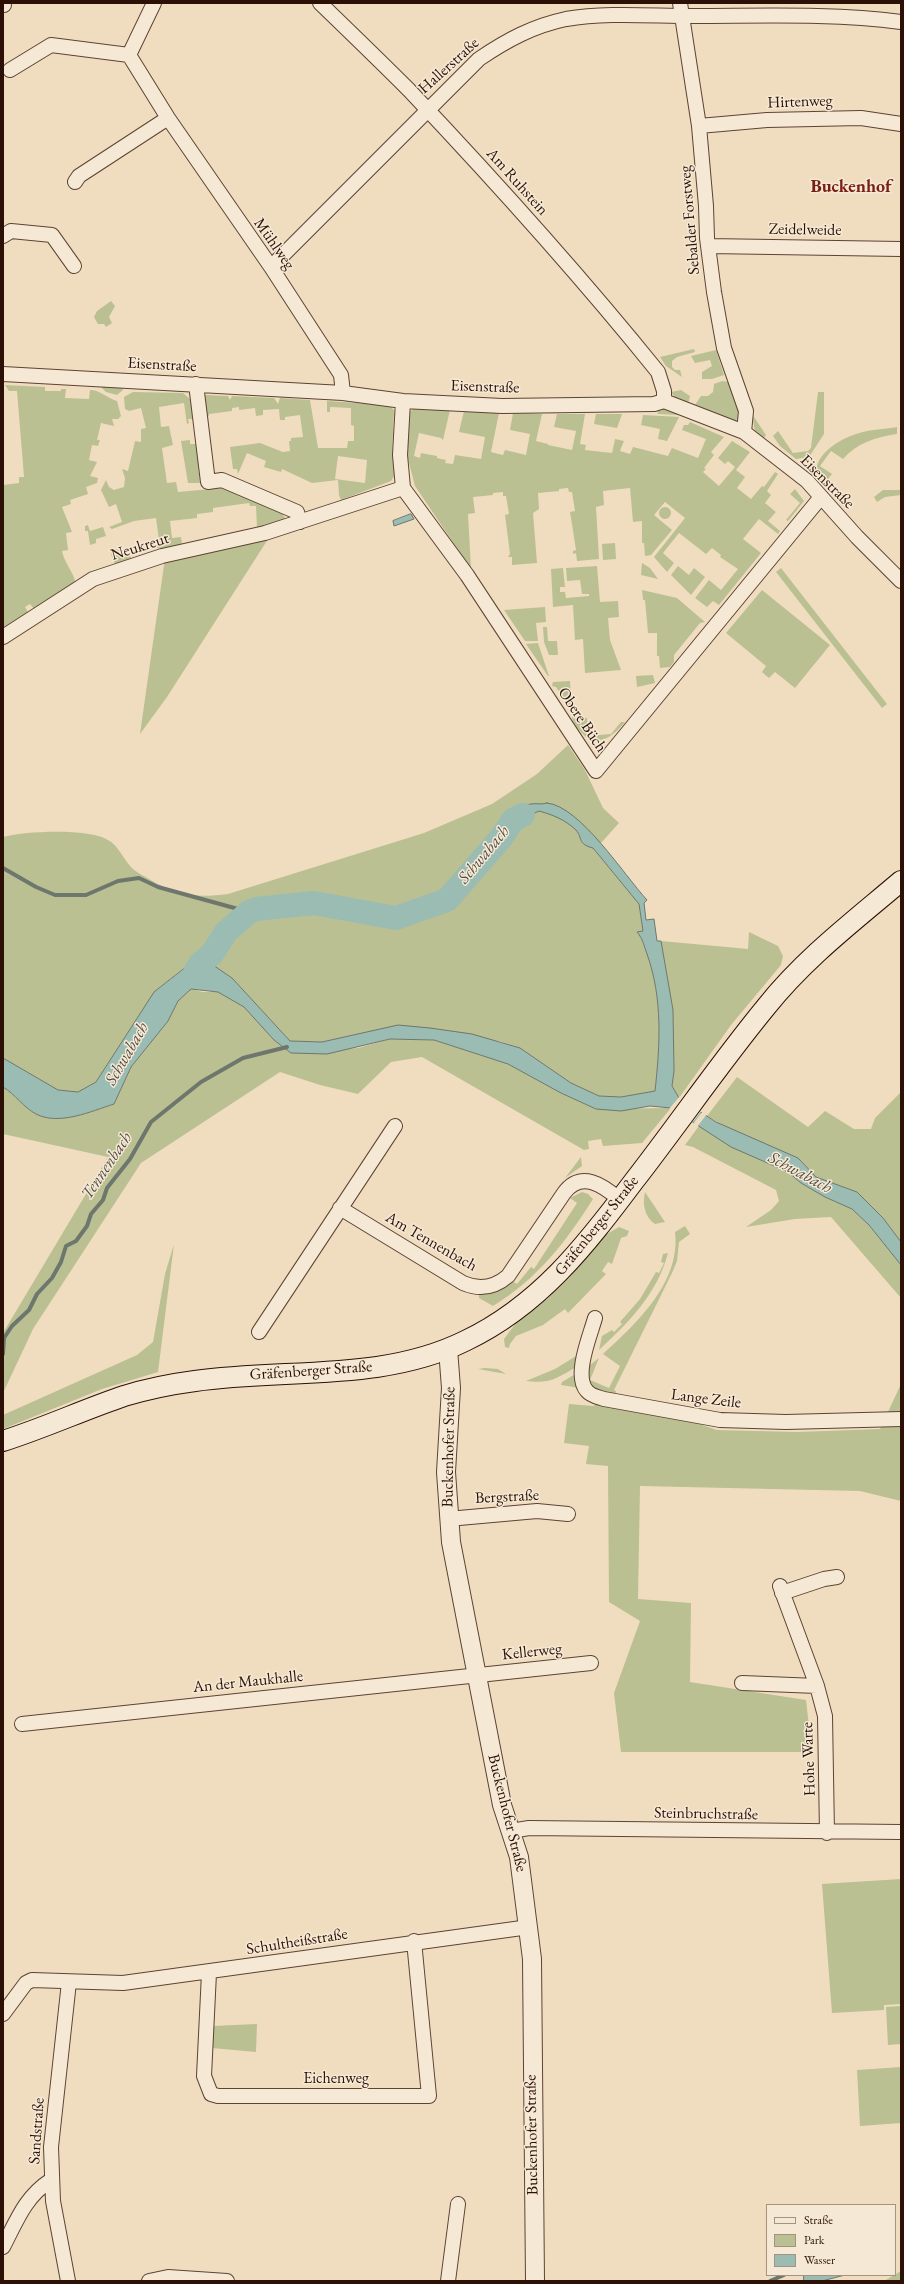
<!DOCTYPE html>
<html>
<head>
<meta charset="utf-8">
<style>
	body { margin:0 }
	#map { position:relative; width:904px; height:2284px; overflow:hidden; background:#f0ddbf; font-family:"EB Garamond",serif }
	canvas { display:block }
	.frame { position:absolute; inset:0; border:4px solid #2c1006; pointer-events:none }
	.legend { position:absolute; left:766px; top:2204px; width:130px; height:72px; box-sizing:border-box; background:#f5e9d5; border:1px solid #a59282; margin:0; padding:5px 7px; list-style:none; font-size:12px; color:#2c1006 }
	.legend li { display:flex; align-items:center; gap:8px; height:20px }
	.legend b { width:20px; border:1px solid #a59282 }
</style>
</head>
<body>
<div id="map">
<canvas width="904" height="2284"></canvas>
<div class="frame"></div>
<ul class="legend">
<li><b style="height:5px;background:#f5e9d5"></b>Straße</li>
<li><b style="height:11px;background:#bac091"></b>Park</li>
<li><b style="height:11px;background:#9abcb2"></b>Wasser</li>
</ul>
</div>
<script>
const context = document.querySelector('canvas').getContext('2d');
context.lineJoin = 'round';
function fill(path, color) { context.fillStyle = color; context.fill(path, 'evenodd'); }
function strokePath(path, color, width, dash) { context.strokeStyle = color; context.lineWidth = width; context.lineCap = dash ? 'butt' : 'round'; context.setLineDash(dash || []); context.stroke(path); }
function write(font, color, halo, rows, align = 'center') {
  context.font = font + ' "EB Garamond",serif'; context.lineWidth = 3; context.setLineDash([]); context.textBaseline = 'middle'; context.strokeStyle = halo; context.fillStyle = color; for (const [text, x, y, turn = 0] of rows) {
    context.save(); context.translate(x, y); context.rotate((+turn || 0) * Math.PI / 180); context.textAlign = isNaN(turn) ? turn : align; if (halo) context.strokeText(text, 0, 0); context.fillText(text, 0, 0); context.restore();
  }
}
fill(new Path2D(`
	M 111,301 L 115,306 L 109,317 L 112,323 L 106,327 L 104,324 L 98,324 L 94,317 L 97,311 Z
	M 694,349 L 695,352 L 677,357 L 672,361 L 672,367 L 675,370 L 680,370 L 682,377 L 666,366 L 660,357 Z
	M 716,350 L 724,375 L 712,379 L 702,379 L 702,372 L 712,366 L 710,360 L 695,363 L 691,356 Z
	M 722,381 L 730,382 L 740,410 L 740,417 L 735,421 L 693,408 L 701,396 L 708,396 L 713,392 L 714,384 Z
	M 104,384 L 122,387 L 123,390 L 117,395 L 106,392 L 101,387 Z
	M 5,385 L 45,387 L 45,391 L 61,391 L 61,389 L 66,389 L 65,398 L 89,399 L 90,390 C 100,390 107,398 117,401 L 121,416 L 118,419 L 112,419 L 114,426 L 101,423 L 97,440 L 100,440 L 98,446 L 92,445 L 89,460 L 97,462 L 90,476 L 98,478 L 97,483 L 86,487 L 88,494 L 70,500 L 71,504 L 62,507 L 72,532 L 66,533 L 68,550 L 62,551 C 64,563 76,575 75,584 L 35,610 L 30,604 L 25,607 L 30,615 L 3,633 L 3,485 L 19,483 L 19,477 L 24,477 L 17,391 L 9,391 Z
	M 681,390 L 690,396 L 688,404 L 676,399 L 671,392 Z
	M 133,392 L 183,393 L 190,399 L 193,419 L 188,419 L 189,423 L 187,424 L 184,403 L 159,407 L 161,427 L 169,426 L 173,445 L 162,448 L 167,483 L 176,482 L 178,492 L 222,488 L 282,513 L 285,518 L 283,522 L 257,528 L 256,506 L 250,506 L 249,503 L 213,508 L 213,512 L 197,514 L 197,518 L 170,521 L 172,538 L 181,537 L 182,545 L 163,550 L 148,544 L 149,541 L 159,540 L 156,518 L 134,521 L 112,529 L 109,527 L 122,522 L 116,504 L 109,507 L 101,490 L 106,480 L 109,487 L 114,490 L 124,487 L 125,478 L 122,469 L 128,471 L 135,441 L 141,442 L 141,429 L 146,428 L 141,408 L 129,411 L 125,409 L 124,397 Z
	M 818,392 L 824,392 L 824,434 L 809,457 L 796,459 L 780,446 L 773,436 L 778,431 L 793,453 L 808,451 L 811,448 Z
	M 207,395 L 228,396 L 230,400 L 232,396 L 274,398 L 278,404 L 280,398 L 310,400 L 318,448 L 347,448 L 348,441 L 354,441 L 354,426 L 351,425 L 351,408 L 330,407 L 330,412 L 327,412 L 327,401 L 389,405 L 394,410 L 392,455 L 396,473 L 391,481 L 341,500 L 339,495 L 338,480 L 312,483 L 282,469 L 281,472 L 264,467 L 266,461 L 247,453 L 238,474 L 237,469 L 233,469 L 230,447 L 260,443 L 283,452 L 290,451 L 289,441 L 291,441 L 291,438 L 303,437 L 300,415 L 285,417 L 285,420 L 280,420 L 279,409 L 263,410 L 263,415 L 256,416 L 255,408 L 239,410 L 239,407 L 232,408 L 232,411 L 209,414 L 209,416 L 203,417 L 203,396 ZM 338,456 L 367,460 L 365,483 L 335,479 Z
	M 666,407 L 679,415 L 658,414 L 657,409 Z
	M 414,408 L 450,410 L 443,440 L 441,438 L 419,433 L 414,456 L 420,458 L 421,453 L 437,456 L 437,458 L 446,460 L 445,463 L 453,464 L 455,455 L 481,459 L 485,437 L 459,432 L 464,411 L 499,413 L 491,452 L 503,455 L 505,450 L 526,455 L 530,434 L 510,430 L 513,413 L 542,414 L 536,441 L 548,444 L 548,445 L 572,450 L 576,431 L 554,427 L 557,414 L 585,414 L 580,444 L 586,445 L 585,450 L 612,453 L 615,439 L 624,441 L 620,451 L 630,454 L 633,447 L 668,456 L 672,448 L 698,458 L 706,439 L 682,430 L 684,425 L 688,425 L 690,422 L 724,437 L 711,452 L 714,455 L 704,468 L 706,469 L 703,472 L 719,486 L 735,467 L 728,461 L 725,464 L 718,458 L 732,441 L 750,452 L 736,470 L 745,477 L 737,488 L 751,499 L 762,486 L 764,487 L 775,472 L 778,474 L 767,491 L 771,495 L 765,503 L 776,512 L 768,521 L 780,531 L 778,534 L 759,519 L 743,539 L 761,553 L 719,605 L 713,601 L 707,607 L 695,598 L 709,580 L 721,590 L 738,569 L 720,557 L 721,555 L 712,548 L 706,554 L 679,533 L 663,553 L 674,563 L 667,572 L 654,557 L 685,518 L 665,502 L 654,515 L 672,530 L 651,555 L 645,556 L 644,543 L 642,543 L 642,521 L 633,522 L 630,488 L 603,491 L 604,505 L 596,507 L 599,559 L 577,561 L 576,553 L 573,554 L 573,551 L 576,550 L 570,512 L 575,511 L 572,492 L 569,492 L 568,488 L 559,489 L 559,491 L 538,493 L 539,509 L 533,513 L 537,563 L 512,565 L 512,557 L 508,557 L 510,554 L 505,515 L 509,514 L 506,496 L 503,496 L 503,492 L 493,493 L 493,495 L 473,497 L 475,513 L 468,514 L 471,569 L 415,486 L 407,455 L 408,414 Z
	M 596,414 L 622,414 L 617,428 L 594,424 Z
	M 752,414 L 766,435 L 763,439 L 755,432 Z
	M 643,415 L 679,417 L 667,441 L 658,439 L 660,429 L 641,425 Z
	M 897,427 L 897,434 C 876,437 857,443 843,459 L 831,451 L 820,466 L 832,474 L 824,484 L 817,477 C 811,454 844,436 863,432 C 874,429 886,429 897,427 Z
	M 190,440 L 190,444 L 196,444 L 200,483 L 188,483 L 181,441 Z
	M 795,489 L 804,501 L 788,521 L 786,520 L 800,503 L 790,494 Z
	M 883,490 L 901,490 L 901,495 L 885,497 L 877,502 L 874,497 Z
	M659 513a6 6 0 1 1 12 0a6 6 0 1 1-12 0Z
	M 88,525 L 90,531 L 103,527 L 106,536 L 96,539 L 96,543 L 90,545 L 88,531 L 85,531 L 85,526 Z
	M 270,536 L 167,697 L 140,734 L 165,558 Z
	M 615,543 L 616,559 L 603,560 L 602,544 Z
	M 113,548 L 130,554 L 131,559 L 118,565 L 115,564 L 111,554 Z
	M 642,563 L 650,568 L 658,579 L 641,575 Z
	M 597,566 L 600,602 L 618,601 L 619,617 L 608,618 L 610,640 L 621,670 L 585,673 L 583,639 L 575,640 L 573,605 L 553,607 L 551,569 L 563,568 L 565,587 L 560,587 L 560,592 L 565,592 L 566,598 L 589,596 L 589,594 L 582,594 L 580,580 L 567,581 L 566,568 Z
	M 678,566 L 689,575 L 694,568 L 705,577 L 691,595 L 671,575 Z
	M 781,568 L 887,704 L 882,708 L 776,572 Z
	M 642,590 L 677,598 L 705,622 L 700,623 L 674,655 L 674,662 L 670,667 L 660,668 L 659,656 L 657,656 L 657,633 L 648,633 L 645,600 L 643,600 Z
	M 762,590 L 830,645 L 795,688 L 775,672 L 769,678 L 762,672 L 766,666 L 726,633 Z
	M 545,607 L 546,622 L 536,623 L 538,641 L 525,641 L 504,610 Z
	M 543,627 L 547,627 L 548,641 L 557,641 L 558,655 L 549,655 L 544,642 Z
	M 538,643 L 549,676 L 548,676 L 526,644 Z
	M 653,675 L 655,683 L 637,687 L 636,676 Z
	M 570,681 L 570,682 L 572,710 L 556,687 L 552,686 L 553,682 Z
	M 572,717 L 587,718 L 588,736 L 611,734 L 621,722 L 625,722 C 613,737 595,750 580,731 C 576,727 573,723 572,717 Z
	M 568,745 L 585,770 L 603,808 L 619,823 L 601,843 L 593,848 L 639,904 L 643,931 L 637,932 C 643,939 644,946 647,954 C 663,999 660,1045 655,1091 L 621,1097 L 599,1096 L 571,1083 L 520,1048 L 499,1041 L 357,1035 L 322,1042 L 290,1041 L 232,978 L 210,963 L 217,950 L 208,948 L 154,992 L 96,1082 L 78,1092 L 58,1090 L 3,1058 L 3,837 C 24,831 90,828 108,840 C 118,845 124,860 132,868 C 136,872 144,876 149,879 C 177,896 196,898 228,894 L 424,833 L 492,804 L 537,774 Z
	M 749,932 L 778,946 L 783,956 L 781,965 L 731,1025 L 679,1098 L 672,1086 L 674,1071 L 673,1010 L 661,941 L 748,949 Z
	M 191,989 L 203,992 L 218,992 L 244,1007 L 274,1040 L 291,1053 L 358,1048 L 390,1039 L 434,1040 L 508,1064 L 561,1093 L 596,1109 L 671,1108 L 642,1143 L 603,1146 L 601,1139 L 588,1141 L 589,1149 L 584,1150 L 422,1057 L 391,1062 L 358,1094 L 320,1085 L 280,1072 L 141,1163 L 33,1329 L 3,1393 L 3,1333 L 108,1157 L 3,1134 L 3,1087 C 15,1094 24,1108 36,1114 C 59,1126 92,1111 114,1104 L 131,1067 L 168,1021 L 178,1001 Z
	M 737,1077 L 808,1127 L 825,1111 L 854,1129 L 871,1129 L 875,1118 L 901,1092 L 901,1242 L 883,1218 L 857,1192 L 816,1177 L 798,1158 L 737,1133 L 707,1116 Z
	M 699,1126 L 762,1161 L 788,1172 L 801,1183 L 825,1197 L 852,1209 L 869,1225 L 901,1265 L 901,1298 L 831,1217 L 795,1219 L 746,1227 L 771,1210 L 779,1201 L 776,1190 L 693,1147 L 685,1145 Z
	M 581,1157 L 582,1166 L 565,1178 Z
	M 582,1192 L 588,1194 L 593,1199 C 566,1242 537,1279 493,1306 L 479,1298 L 479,1294 C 492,1293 502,1289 512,1281 L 517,1284 L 531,1267 L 534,1269 L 577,1203 L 570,1198 Z
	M 645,1192 L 665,1222 L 655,1224 C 645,1217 642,1205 645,1192 Z
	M 685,1226 L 690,1234 L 679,1242 L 677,1261 L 672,1273 L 614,1390 L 616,1391 L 615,1396 L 717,1430 L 797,1432 L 880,1429 L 901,1384 L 901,1501 L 860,1491 L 640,1486 L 638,1599 L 691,1603 L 690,1682 L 806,1700 L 812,1752 L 621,1752 L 614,1693 L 640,1621 L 609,1602 L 608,1466 L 586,1464 L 589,1446 L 564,1443 L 569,1404 L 593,1406 L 613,1397 L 588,1386 L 586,1368 L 599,1358 L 590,1380 L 609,1388 L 620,1366 L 603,1354 C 637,1323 681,1282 675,1232 Z
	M 619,1227 L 629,1231 L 627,1236 L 621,1238 L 612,1264 L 608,1262 L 602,1271 L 606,1274 L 568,1313 L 565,1309 L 543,1325 L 516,1336 L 510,1344 L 509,1348 L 505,1347 L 504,1339 L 516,1323 L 546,1300 L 569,1278 L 607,1234 Z
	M 174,1244 L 158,1372 L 102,1389 L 3,1429 L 3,1415 L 137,1355 L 153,1342 L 165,1274 Z
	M 668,1253 C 657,1294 630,1321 599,1350 L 602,1336 L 612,1330 L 614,1332 L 622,1324 L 620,1322 L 640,1299 L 656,1272 L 659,1273 L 664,1263 L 661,1262 L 663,1254 Z
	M 581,1353 L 578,1366 C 557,1378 551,1384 526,1381 L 555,1369 Z
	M 485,1368 L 498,1369 L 506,1374 L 478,1369 Z
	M 577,1373 L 580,1388 L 561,1385 L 562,1382 Z
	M 901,1879 L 901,2004 L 884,2005 L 884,2010 L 832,2013 L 822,1884 Z
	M 901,2006 L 901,2044 L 888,2045 L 886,2007 Z
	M 257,2024 L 256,2052 L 212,2048 L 213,2026 Z
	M 901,2067 L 901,2123 L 860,2126 L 857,2070 Z
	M 901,2271 L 901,2281 L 884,2281 Z`), '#bac091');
const water = new Path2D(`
	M 411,514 L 414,519 L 394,526 L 393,521 Z
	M 547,803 C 580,806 624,875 647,900 L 644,903 L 646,920 L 654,919 L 657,941 L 661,941 L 673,1010 L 674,1071 L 672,1086 L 679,1098 L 716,1122 L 798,1158 L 816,1177 L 857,1192 L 883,1218 L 901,1242 L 901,1265 L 869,1225 L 852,1209 L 825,1197 L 801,1183 L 788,1172 L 731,1147 L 671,1108 L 650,1106 L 621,1111 L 596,1109 L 561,1093 L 508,1064 L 434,1040 L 390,1039 L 327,1054 L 291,1053 L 274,1040 L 244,1007 L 218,992 L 191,989 L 178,1001 L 168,1021 L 131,1067 L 114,1104 C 92,1111 59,1126 36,1114 C 24,1108 15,1094 3,1087 L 3,1058 L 58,1090 L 78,1092 L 96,1082 L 154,992 L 192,962 L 210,963 L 232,978 L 290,1041 L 322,1042 L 398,1025 L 430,1028 L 472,1034 L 520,1048 L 571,1083 L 599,1096 L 621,1097 L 655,1091 C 660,1045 663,999 647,954 C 644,946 643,939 637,932 L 643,931 L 639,904 L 593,848 C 577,844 583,838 576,830 C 564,819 553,815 539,811 L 528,816 L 501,838 C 506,823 512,807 531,804 C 536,803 541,805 547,803 Z
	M 804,2275 L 845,2275 L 822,2281 L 804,2281 Z`);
fill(water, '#9abcb2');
strokePath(water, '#6e776d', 1);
fill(new Path2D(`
	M 680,1096 L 702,1110 L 692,1123 L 669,1109 Z
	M 703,1111 L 707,1114 L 697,1127 L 693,1124 Z`), '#f0ddbf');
strokePath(new Path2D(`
	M 3,868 L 36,887 L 55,895 L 86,895 L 118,881 L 139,878 L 158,887 L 249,912
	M 3,1354 L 4,1338 L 12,1326 L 29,1310 L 37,1294 L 52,1278 L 61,1262 L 66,1246 L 76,1241 L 87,1226 L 91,1214 L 103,1200 L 107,1188 L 130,1159 L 151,1122 L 201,1082 L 243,1058 L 287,1047
	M 770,2281 L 784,2275`), '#6e776d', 4);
strokePath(new Path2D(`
	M 195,972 L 201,963 L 212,954 L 226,932 L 249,912 L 256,909 L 314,903 L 396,918 L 447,900 L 501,838 L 513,820 L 523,815`), '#9abcb2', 24);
const minor = new Path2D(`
	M 154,3 L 129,55 L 168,118 L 271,267 L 341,375 L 343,393
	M 320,3 C 350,32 380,61 409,90 C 495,181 579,274 658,372 L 664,391 L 664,401
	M 680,3 L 699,126 L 706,206 L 707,238 L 714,292 L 724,348 L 746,411 L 744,432
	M 3,4 L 4,5
	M 10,70 L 51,45 L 129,55
	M 699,126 L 767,120 L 861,118 L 901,124
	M 75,182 L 79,176 L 168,118
	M 3,236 L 11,231 L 52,235 L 74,266
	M 708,246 L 901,249
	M 271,267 L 479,59 C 507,40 533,26 566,19 C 607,12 651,16 693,16 C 762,16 832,13 901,22
	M 3,374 L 343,393 L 403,401 L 502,406 L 654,404 L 664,401 L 744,432 L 807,481 L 857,537 L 901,581
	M 196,384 L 208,482 L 222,480 L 297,512 L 300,522
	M 403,401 L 400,455 L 403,488 L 467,575 L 596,771 L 821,497
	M 3,637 L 93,579 L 162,556 L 265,533 L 403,488
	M 340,1208 L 463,1283 C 479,1290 494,1288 508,1276 L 564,1193 C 581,1170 603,1185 620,1200
	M 595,1318 C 590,1336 573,1376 587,1391 C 591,1396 598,1397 604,1399 L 720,1420 L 786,1422 L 901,1419
	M 259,1332 L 395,1126
	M 448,1519 L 537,1511 L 568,1514
	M 780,1586 L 817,1686 L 825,1716 L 827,1833
	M 782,1593 L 824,1579 L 837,1577
	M 742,1683 L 817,1686
	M 22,1724 L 591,1663
	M 511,1831 L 529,1828 L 901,1832
	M 209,1973 L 204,2076 L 211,2094 L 218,2096 L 429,2096 L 414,1941
	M 3,2014 L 26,1983 L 32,1980 L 123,1983 L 529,1927
	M 3,2247 C 17,2220 25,2197 51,2180
	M 68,2281 L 53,2201 L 51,2147 L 69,1982
	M 149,2281 L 168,2277 L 227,2281
	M 448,2281 L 458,2204`);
const tertiary = new Path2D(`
	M 448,1349 L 451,1388 L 446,1472 L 451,1542 L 502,1805 L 519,1857 L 532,1959 L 535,2281`);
const secondary = new Path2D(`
	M 3,1441 C 44,1428 83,1410 124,1396 C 147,1389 172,1384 195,1381 C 285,1368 382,1382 465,1341 C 539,1306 586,1245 634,1181 C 679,1123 720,1063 766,1007 C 805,958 854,921 901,881`);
strokePath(minor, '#5d4334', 16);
strokePath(tertiary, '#5d4334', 20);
strokePath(secondary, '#2c1006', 22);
strokePath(minor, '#f5e9d5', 14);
strokePath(tertiary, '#f5e9d5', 18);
strokePath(secondary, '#f5e9d5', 20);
write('16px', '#2c1006', '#f5e9d5', [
	["Hallerstraße",449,66,-42],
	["Hirtenweg",800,102,-2],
	["Am Ruhstein",517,182,48],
	["Sebalder Forstweg",690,220,-95],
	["Zeidelweide",805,230,1],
	["Mühlweg",274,244,55],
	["Eisenstraße",162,365,3],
	["Eisenstraße",485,387,2],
	["Eisenstraße",827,482,45],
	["Neukreut",140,547,-17],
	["Obere Büch",582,720,56],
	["Gräfenberger Straße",597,1226,-51],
	["Am Tennenbach",431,1242,30],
	["Gräfenberger Straße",311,1371,-4],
	["Lange Zeile",706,1399,7],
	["Buckenhofer Straße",449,1447,-89],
	["Bergstraße",507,1497,-3],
	["Kellerweg",532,1652,-6],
	["An der Maukhalle",248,1682,-6],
	["Hohe Warte",809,1759,-92],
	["Buckenhofer Straße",507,1813,76],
	["Steinbruchstraße",706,1814,1],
	["Schultheißstraße",297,1942,-9],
	["Eichenweg",336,2079],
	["Sandstraße",37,2131,-86],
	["Buckenhofer Straße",532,2135,-91]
]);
write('italic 17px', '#524c42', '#f5e9d5', [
	["Schwabach",484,855,-50],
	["Schwabach",127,1054,-60],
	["Tennenbach",107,1166,-56],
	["Schwabach",800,1173,28]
]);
write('bold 18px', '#7a1f14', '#f5e9d5', [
	["Buckenhof",851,187]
]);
</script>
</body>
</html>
